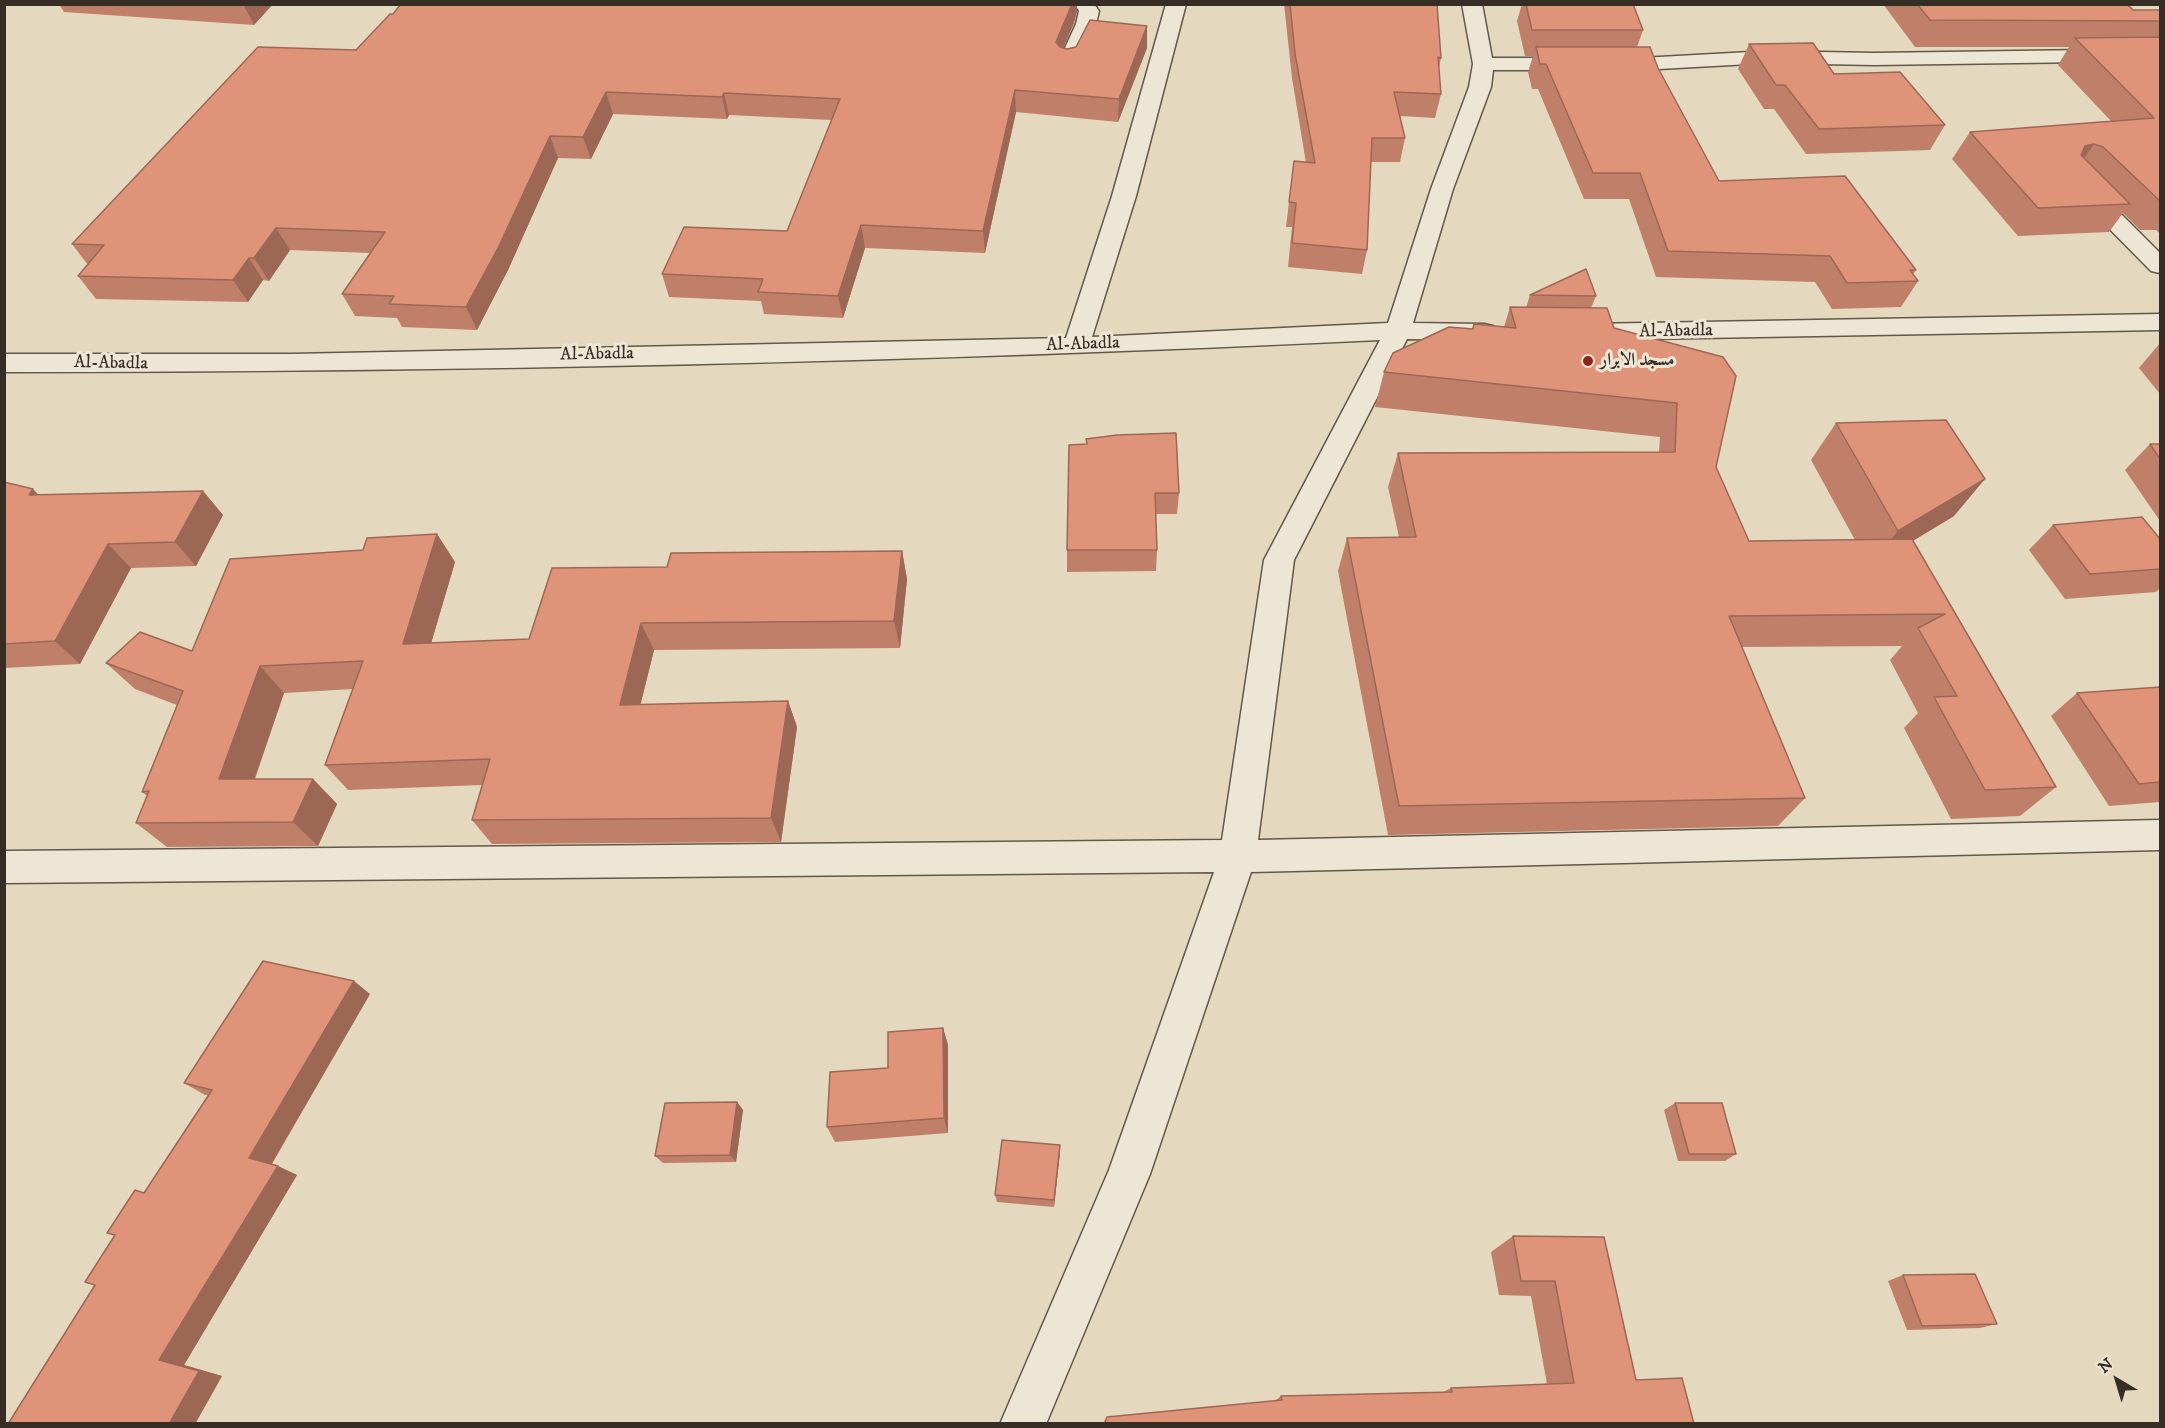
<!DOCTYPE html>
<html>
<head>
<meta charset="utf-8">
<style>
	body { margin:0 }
	#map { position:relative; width:2165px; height:1428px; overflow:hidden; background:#e4d9be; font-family:"IM FELL DW Pica",serif }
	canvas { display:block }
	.frame { position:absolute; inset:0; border:6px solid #362d24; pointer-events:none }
	.north { position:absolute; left:2087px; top:1350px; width:60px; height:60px; -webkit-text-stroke:4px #ede6d5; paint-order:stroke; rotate:322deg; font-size:16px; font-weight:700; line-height:24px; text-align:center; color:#362d24 }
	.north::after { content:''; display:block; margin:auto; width:21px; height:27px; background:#362d24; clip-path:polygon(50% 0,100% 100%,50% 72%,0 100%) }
</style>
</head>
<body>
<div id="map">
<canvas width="2165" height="1428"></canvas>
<div class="frame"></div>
<div class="north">N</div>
</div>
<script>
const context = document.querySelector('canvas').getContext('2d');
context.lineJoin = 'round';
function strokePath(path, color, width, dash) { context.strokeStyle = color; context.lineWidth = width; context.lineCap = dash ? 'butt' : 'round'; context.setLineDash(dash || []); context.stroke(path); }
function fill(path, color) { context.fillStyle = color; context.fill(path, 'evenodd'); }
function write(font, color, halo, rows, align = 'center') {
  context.font = font + ' "IM FELL DW Pica",Amiri,serif'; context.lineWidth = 6; context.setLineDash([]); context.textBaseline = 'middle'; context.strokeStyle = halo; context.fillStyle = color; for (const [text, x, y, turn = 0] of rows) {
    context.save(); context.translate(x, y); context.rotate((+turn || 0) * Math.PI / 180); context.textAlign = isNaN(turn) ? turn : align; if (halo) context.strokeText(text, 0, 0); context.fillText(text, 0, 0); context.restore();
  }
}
const minor = new Path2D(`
	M 1075,4 L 1094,4 L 1099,11 L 1096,24 L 1078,63 L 1075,67 L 1068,69 L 1061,67 L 1058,63 L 1076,24 L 1079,11 Z
	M 1166,4 L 1186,4 L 1136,196 L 1092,337 L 1388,323 L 1431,189 L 1469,87 L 1473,64 L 1462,4 L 1482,4 L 1492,58 L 1641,58 L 1768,51 L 1874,53 L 2160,49 L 2160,61 L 1874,65 L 1768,63 L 1641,70 L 1493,70 L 1491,87 L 1453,189 L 1413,323 L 1484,324 L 1493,326 L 1497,332 L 1493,338 L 1484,340 L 1407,339 L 1294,560 L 1258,840 L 2160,820 L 2160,850 L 1251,872 L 1150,1174 L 1046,1424 L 1000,1424 L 1109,1170 L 1214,872 L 4,883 L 4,851 L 1222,840 L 1264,560 L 1380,340 C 922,362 463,372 4,372 L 4,354 L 292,354 L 1066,338 L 1112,196 Z
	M 2085,184 L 2093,186 L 2160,253 L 2160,273 L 2151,271 L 2077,196 L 2073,191 L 2077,186 Z
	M 2160,314 L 2160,330 L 1587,340 L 1578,338 L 1574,332 L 1578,326 L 1587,324 Z`);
strokePath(minor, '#62584a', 3);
fill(minor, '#ede6d5');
fill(new Path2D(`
	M 59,4 L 273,4 L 254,25 L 64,12 Z
	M 1284,4 L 1437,4 L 1441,58 L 1439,67 L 1441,94 L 1435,118 L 1400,116 L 1405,138 L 1400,162 L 1371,162 L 1367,250 L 1362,274 L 1288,267 L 1292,227 L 1286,227 L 1294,161 L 1306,163 L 1292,78 Z
	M 1522,4 L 1633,4 L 1643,30 L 1637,47 L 1658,68 L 1719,181 L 1916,270 L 1913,274 L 1918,281 L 1901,307 L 1832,309 L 1815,282 L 1656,277 L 1629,199 L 1584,199 L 1538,89 L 1532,89 L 1528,72 L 1533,56 L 1525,56 L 1517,21 Z
	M 1883,4 L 2127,4 L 2133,10 L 2160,10 L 2160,234 L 2156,230 L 2140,230 L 2123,213 L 2109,232 L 2018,236 L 1952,159 L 1970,132 L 2111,121 L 2058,65 L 2069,47 L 1915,47 Z
	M 1077,11 L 1074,23 L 1063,48 L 1067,49 L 1147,26 L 1147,48 L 1118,122 L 1016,112 L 985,253 L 865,248 L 843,318 L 764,314 L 761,301 L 669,297 L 662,274 L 787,231 L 831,120 L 729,115 L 727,119 L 613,114 L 591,159 L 558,158 L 508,270 L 477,330 L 402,327 L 397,318 L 355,316 L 342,294 L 370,253 L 290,250 L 269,281 L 263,280 L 248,302 L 96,299 L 78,276 L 88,265 L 72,244 L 356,50 Z
	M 1749,44 L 1834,74 L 1945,125 L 1930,150 L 1806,154 L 1774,109 L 1764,109 L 1738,69 Z
	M 1530,295 L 1596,296 L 1591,308 L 1614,328 L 1723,357 L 1716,467 L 1749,541 L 1855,540 L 1811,460 L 1836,423 L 1954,516 L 1913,541 L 2056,787 L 2020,816 L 1951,819 L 1904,728 L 1918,713 L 1890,660 L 1902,646 L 1742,647 L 1805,798 L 1778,826 L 1388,835 L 1338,571 L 1347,538 L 1399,537 L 1388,487 L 1398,453 L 1659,452 L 1660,437 L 1375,407 L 1384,372 L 1472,329 L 1474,324 L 1504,327 L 1510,307 L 1526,308 Z
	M 2160,343 L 2160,394 L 2139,368 Z
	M 1086,439 L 1179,493 L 1177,514 L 1156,514 L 1157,550 L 1156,571 L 1067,572 L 1067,550 L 1086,444 Z
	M 2150,444 L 2160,444 L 2160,521 L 2125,470 Z
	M 4,482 L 38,495 L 203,491 L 223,515 L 196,566 L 131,568 L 80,664 L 4,668 Z
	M 2053,525 L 2160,539 L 2160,588 L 2156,592 L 2065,599 L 2029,550 Z
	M 437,534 L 455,562 L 431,643 L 529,639 L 667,567 L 902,551 L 907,579 L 900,648 L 654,650 L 640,705 L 788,701 L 797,727 L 781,842 L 492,844 L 472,820 L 482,785 L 348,790 L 325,765 L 353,689 L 284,693 L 255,779 L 313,779 L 337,804 L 318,846 L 167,847 L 136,823 L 147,796 L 142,792 L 177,705 L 135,689 L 106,663 L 192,651 L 363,550 Z
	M 2160,687 L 2160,802 L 2109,806 L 2051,716 L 2077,693 Z
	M 370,994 L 272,1164 L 297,1175 L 184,1365 L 222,1376 L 195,1424 L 95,1285 L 144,1193 L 208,1095 L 205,1095 L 184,1083 Z
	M 943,1028 L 948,1045 L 948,1133 L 835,1142 L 827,1127 L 888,1068 Z
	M 737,1102 L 743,1110 L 736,1162 L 663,1163 L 655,1156 Z
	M 1675,1103 L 1736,1154 L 1725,1161 L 1678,1161 L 1664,1110 Z
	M 1060,1145 L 1060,1152 L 1054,1207 L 997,1202 L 995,1195 Z
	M 1513,1236 L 1604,1237 L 1636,1380 L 1694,1424 L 1275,1401 L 1281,1396 L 1443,1392 L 1451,1388 L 1547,1384 L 1531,1296 L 1499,1295 L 1491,1252 Z
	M 1903,1275 L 1997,1324 L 1980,1328 L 1907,1330 L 1888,1281 Z`), '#c07f68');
fill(new Path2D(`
	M 243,4 L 273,4 L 254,25 Z
	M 1072,4 L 1077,4 L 1077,11 L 1074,23 L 1056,64 L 1056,42 Z
	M 1147,26 L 1147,48 L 1118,122 L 1119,99 Z
	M 1015,90 L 1016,112 L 985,253 L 983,231 Z
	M 606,92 L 613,114 L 591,159 L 583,137 Z
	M 724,93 L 729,115 L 727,119 L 722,97 Z
	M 550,136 L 558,158 L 508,270 L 477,330 L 466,307 Z
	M 2094,144 L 2075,172 L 2065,174 L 2085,146 Z
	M 861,225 L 865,248 L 843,318 L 838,296 Z
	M 276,228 L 290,250 L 269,281 L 254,258 Z
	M 249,258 L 263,280 L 248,302 L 233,280 Z
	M 1985,479 L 1954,516 L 1869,567 L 1898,531 Z
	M 33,489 L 56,513 L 29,495 Z
	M 203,491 L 223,515 L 196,566 L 175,542 Z
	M 437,534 L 455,562 L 423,671 L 403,644 Z
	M 108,544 L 131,568 L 80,664 L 55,641 Z
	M 902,551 L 907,579 L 900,648 L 894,621 Z
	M 641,623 L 654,650 L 634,731 L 620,705 Z
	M 260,666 L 284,693 L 246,803 L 219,779 Z
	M 788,701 L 797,727 L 781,842 L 771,818 Z
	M 313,779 L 337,804 L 318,846 L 293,822 Z
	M 354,981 L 370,994 L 269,1168 L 249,1158 Z
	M 943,1028 L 948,1045 L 948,1133 L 944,1118 Z
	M 737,1102 L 743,1110 L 736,1162 L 730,1155 Z
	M 1060,1145 L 1060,1152 L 1054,1207 L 1054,1200 Z
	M 278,1166 L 297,1175 L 184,1365 L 222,1376 L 195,1424 L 169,1424 L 159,1360 Z`), '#9c6855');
const building = new Path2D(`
	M 401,4 L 1072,4 L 1056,42 L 1060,47 L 1067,49 L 1076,47 L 1090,20 L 1147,26 L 1119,99 L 1015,90 L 983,231 L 861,225 L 838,296 L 758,292 L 763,279 L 662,274 L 684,227 L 787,231 L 840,99 L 724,93 L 722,97 L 606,92 L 583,137 L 550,136 L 498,248 L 466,307 L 389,304 L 394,296 L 342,294 L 385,232 L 276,228 L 254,258 L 249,258 L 233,280 L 78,276 L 104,245 L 72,244 L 258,47 L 356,50 L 390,14 L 393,14 Z
	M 1290,4 L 1437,4 L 1441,58 L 1438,57 L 1441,94 L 1394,92 L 1405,138 L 1372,138 L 1367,250 L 1292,243 L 1296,203 L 1289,202 L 1294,161 L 1315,163 L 1295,54 Z
	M 1526,4 L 1633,4 L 1643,30 L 1532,30 Z
	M 1917,4 L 2127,4 L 2133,10 L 2160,10 L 2160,21 L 1930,20 Z
	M 2160,37 L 2160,201 L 2103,147 L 2094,144 L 2085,146 L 2081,155 L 2130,204 L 2038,208 L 1970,132 L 2154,118 L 2075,38 Z
	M 1813,43 L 1834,74 L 1900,72 L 1945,125 L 1819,129 L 1785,85 L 1776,85 L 1749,44 Z
	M 1536,47 L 1650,47 L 1658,68 L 1719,181 L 1845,176 L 1916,270 L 1910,270 L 1918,281 L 1847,283 L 1830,256 L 1668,251 L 1640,173 L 1593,173 L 1546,64 L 1540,64 Z
	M 1586,269 L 1596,296 L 1530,295 Z
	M 1510,307 L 1607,308 L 1614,328 L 1723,357 L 1736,376 L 1716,467 L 1749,541 L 1912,539 L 2056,787 L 1985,790 L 1934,697 L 1957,696 L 1918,628 L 1945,614 L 1729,616 L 1805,798 L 1399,806 L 1347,538 L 1416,537 L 1398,453 L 1675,452 L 1677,403 L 1384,372 L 1393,353 L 1449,327 L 1473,329 L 1474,324 L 1516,328 Z
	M 1946,420 L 1985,479 L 1898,531 L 1836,423 Z
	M 1176,433 L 1179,493 L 1155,493 L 1157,550 L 1067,550 L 1069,445 L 1087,444 L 1086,439 L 1117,435 Z
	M 2150,444 L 2160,444 L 2160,459 Z
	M 4,482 L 33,489 L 29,495 L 203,491 L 175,542 L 108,544 L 55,641 L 4,644 Z
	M 2142,517 L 2160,539 L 2160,569 L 2090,574 L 2053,525 Z
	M 437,534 L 403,644 L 529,639 L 552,568 L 667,567 L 671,553 L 902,551 L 894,621 L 641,623 L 620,705 L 788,701 L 771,818 L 472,820 L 490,759 L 325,765 L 363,661 L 260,666 L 219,779 L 313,779 L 293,822 L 136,823 L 149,791 L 142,792 L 183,691 L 106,663 L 140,632 L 192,651 L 230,559 L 363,550 L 367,538 Z
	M 2160,687 L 2160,782 L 2139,784 L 2077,693 Z
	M 263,961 L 354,981 L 249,1158 L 278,1166 L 159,1360 L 199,1371 L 169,1424 L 8,1424 L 95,1285 L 85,1282 L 115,1235 L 107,1233 L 135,1190 L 144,1193 L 212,1090 L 184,1083 Z
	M 943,1028 L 944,1118 L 827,1127 L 830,1072 L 888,1068 L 888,1032 Z
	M 737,1102 L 730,1155 L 655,1156 L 665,1103 Z
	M 1675,1103 L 1722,1103 L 1736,1154 L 1689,1154 Z
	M 1002,1140 L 1060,1145 L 1054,1200 L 995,1195 Z
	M 1513,1236 L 1604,1237 L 1636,1380 L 1682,1378 L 1694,1424 L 1104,1424 L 1107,1417 L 1282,1400 L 1281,1396 L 1452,1392 L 1451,1388 L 1574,1383 L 1555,1281 L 1521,1281 Z
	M 1975,1274 L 1997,1324 L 1922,1326 L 1903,1275 Z`);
fill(building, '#df9479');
strokePath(building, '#9c6855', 1.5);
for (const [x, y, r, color] of [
	[1588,361,6,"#8f2418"]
]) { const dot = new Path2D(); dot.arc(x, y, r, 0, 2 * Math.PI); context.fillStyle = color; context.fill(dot); strokePath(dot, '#ede6d5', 2); }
write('18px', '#362d24', '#ede6d5', [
	["Al-Abadla",1676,332,-1],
	["Al-Abadla",1083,345,-2],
	["Al-Abadla",597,355,-1],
	["Al-Abadla",111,364,1]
]);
write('bold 18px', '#362d24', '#ede6d5', [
	["مسجد الابرار",1600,361]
], 'left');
</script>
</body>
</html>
